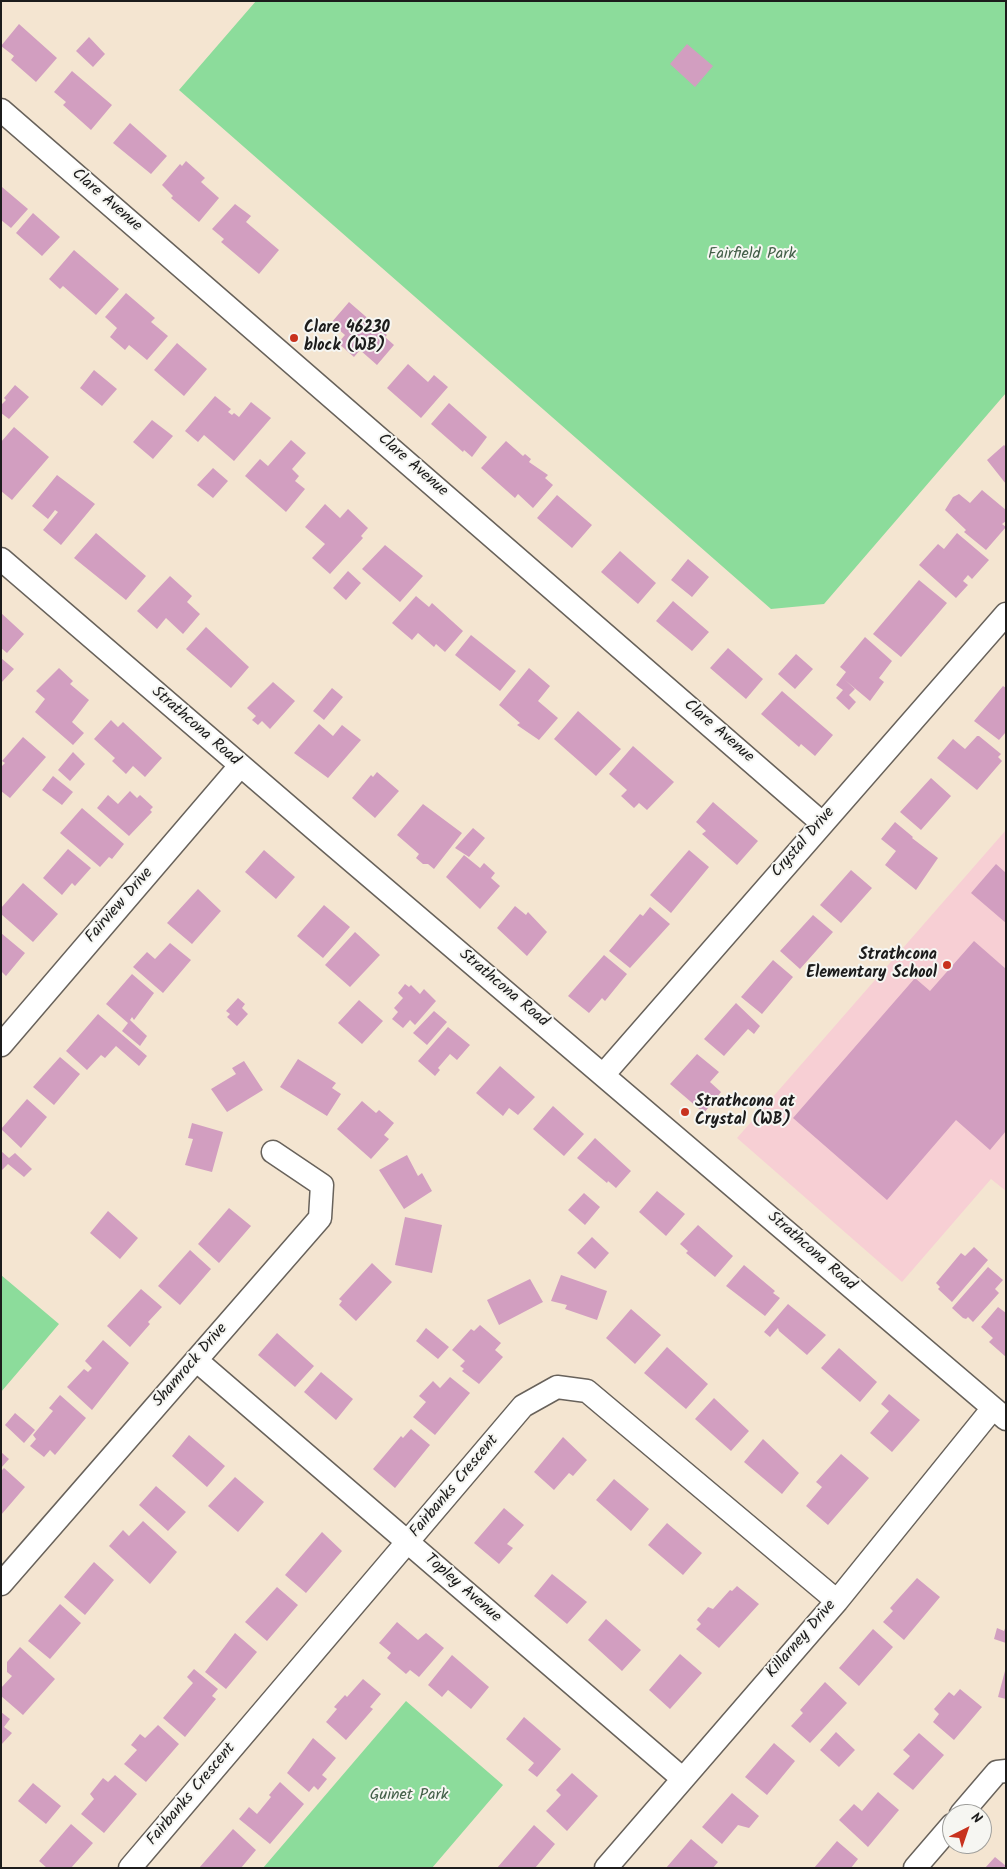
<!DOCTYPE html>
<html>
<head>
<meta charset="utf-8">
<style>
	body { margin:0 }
	#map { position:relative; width:1007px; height:1869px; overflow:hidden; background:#f4e5d1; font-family:Kalam,sans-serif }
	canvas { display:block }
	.frame { position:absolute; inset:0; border:2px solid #1c1c1c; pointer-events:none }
	.north { position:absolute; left:942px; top:1804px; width:50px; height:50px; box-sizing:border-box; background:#f6f6f2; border:1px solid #9f9f9c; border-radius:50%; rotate:41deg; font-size:14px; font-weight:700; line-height:20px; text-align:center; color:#1c1c1c }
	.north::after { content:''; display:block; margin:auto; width:18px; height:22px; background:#c8321e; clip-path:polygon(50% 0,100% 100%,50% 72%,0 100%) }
</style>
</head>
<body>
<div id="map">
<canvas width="1007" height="1869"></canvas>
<div class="frame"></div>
<div class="north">N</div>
</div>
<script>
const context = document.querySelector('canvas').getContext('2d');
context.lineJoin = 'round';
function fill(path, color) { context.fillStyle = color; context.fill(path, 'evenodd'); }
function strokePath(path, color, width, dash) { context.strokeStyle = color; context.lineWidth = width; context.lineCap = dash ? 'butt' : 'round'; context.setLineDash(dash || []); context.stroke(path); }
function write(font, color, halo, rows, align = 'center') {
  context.font = font + ' Kalam,sans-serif'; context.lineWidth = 4; context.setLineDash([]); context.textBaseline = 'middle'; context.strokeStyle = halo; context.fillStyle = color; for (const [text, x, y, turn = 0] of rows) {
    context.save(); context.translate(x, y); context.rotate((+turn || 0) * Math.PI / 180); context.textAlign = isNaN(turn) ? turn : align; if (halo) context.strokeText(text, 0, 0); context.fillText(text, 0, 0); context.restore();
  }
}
fill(new Path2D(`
	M 1006,830 L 1006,1191 L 991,1179 L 902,1282 L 737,1138 Z`), '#f7cfd4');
fill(new Path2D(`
	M 256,1 L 1006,1 L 1006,393 L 824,604 L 771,609 L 179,90 Z
	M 1,1275 L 59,1324 L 1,1392 Z
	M 406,1701 L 503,1785 L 432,1868 L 263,1868 Z`), '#8cdc9b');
fill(new Path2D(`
	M 19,24 L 57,58 L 36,82 L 11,60 L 14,56 L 1,46 Z
	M 89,37 L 105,54 L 93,67 L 76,51 Z
	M 687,44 L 713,66 L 695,87 L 670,64 Z
	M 72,71 L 112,105 L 91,130 L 63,105 L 66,102 L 54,92 Z
	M 130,123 L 167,156 L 151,174 L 113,143 Z
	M 186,161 L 205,178 L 201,182 L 219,198 L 199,222 L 171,198 L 173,196 L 162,185 L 180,164 L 182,166 Z
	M 2,187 L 28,209 L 11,228 L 1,220 Z
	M 235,204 L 251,216 L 246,222 L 279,250 L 259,274 L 221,242 L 224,239 L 212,229 Z
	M 33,213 L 60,237 L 42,256 L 16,233 Z
	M 74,250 L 119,289 L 96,315 L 63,286 L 60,289 L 49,279 Z
	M 126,293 L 155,318 L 151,322 L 168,336 L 147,360 L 129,345 L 125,350 L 110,337 L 117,328 L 105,317 Z
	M 349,302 L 387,335 L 385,337 L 394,345 L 377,365 L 360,350 L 354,357 L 338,343 L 345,335 L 331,323 Z
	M 177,343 L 207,369 L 184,396 L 154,370 Z
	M 408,364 L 428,382 L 434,375 L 448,387 L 421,418 L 387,388 Z
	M 94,370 L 117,389 L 102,406 L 80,388 Z
	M 15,385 L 29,397 L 9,419 L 1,413 L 1,405 L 6,400 L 4,398 Z
	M 215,396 L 231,409 L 228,412 L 232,415 L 234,413 L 239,417 L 251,402 L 271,418 L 234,461 L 204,435 L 198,442 L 185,431 Z
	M 449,403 L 487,437 L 472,457 L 464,450 L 463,452 L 431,424 Z
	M 152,420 L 173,436 L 153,459 L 133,442 Z
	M 14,427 L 49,457 L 12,500 L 1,491 L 1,442 Z
	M 291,440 L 306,453 L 292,469 L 299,476 L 295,481 L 305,489 L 286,512 L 245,476 L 260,459 L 268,466 Z
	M 506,441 L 523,456 L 525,454 L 531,459 L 529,462 L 548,475 L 545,478 L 553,485 L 533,508 L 518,494 L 515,498 L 481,468 Z
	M 1004,445 L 1006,447 L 1006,484 L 987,460 Z
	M 213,468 L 228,481 L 213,498 L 197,485 Z
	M 57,475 L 95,504 L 61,545 L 43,530 L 58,512 L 55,510 L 48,519 L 32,506 Z
	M 982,490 L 1006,510 L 1006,521 L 1002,524 L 1006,527 L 986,550 L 964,532 L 966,530 L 945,510 L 953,497 L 959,494 L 970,503 Z
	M 557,495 L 592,525 L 572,548 L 537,518 Z
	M 325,504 L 340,518 L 348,509 L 368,528 L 361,536 L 363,538 L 330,574 L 312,558 L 325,544 L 305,527 Z
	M 96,533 L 146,576 L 126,600 L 74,558 Z
	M 957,533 L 989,560 L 972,579 L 968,575 L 963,581 L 968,585 L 956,598 L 919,565 L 938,544 L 944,549 Z
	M 385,545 L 423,576 L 400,602 L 362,569 Z
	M 620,551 L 656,583 L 638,604 L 601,572 Z
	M 688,559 L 709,577 L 692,597 L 671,580 Z
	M 348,571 L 361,583 L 346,600 L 333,588 Z
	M 170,576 L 192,596 L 187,602 L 200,614 L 183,634 L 166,618 L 157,629 L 137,611 Z
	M 919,580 L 947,603 L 901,657 L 873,634 Z
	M 416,596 L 429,607 L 432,603 L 463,631 L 445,652 L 436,644 L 434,647 L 418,633 L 412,640 L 392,623 Z
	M 673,601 L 709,632 L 692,651 L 656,621 Z
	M 1,613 L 24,634 L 7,653 L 1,648 Z
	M 206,627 L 249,667 L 231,688 L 186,649 Z
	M 471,635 L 516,671 L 500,691 L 455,655 Z
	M 865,637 L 892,661 L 879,678 L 884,682 L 870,701 L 845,680 L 855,689 L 849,695 L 856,702 L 849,710 L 836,698 L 843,690 L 836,685 L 846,672 L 840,667 Z
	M 728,648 L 763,679 L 746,699 L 710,668 Z
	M 796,654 L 813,669 L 795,689 L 778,674 Z
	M 1,658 L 14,669 L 1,683 Z
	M 59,668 L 73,681 L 70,684 L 89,700 L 72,722 L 84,733 L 73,745 L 35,712 L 45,699 L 36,691 Z
	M 529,668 L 550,686 L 538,701 L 558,718 L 539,740 L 517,725 L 520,723 L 499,705 Z
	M 273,682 L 295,701 L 270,729 L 262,721 L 258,725 L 252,720 L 256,716 L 247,708 Z
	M 1003,686 L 1006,688 L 1006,732 L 999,740 L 974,721 Z
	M 332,688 L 343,697 L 324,720 L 313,711 Z
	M 782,691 L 833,735 L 815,756 L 801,744 L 799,747 L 761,714 Z
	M 578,711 L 621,749 L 596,776 L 554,739 Z
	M 111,720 L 118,727 L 123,722 L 162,758 L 145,777 L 133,766 L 126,774 L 112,761 L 115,758 L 94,739 Z
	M 319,724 L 333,736 L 342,725 L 361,740 L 328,778 L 294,753 Z
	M 977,736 L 979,736 L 1001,754 L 998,757 L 1002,761 L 977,790 L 937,758 L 953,739 L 965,749 Z
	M 23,737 L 46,757 L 10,798 L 1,791 L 1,767 L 5,763 L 2,761 Z
	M 633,746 L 674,782 L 647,810 L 639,803 L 634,808 L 621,796 L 627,790 L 609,774 Z
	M 73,752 L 85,764 L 70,781 L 58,770 Z
	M 377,772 L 399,791 L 375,818 L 352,798 L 371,775 L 373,777 Z
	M 53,776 L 73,792 L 62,805 L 42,790 Z
	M 931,778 L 951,796 L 921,830 L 900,812 Z
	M 130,791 L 137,798 L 140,795 L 153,807 L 150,810 L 152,812 L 129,836 L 97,808 L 108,795 L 118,804 Z
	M 713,802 L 758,841 L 737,865 L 702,834 L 706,831 L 696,822 Z
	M 423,804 L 462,833 L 434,869 L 428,864 L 423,864 L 416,858 L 419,854 L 397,835 Z
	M 82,808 L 124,844 L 112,859 L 109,857 L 100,867 L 60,833 Z
	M 895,822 L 913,837 L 912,838 L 938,858 L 916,890 L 885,865 L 896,851 L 881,839 Z
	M 473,828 L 485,838 L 469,857 L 455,848 Z
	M 68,849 L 91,868 L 75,886 L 72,883 L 62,895 L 43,878 Z
	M 264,850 L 295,877 L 276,899 L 245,872 Z
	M 689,850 L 709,867 L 671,913 L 650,895 Z
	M 464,855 L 480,868 L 484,863 L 495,873 L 491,878 L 500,886 L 480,909 L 446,877 Z
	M 996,864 L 1006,873 L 1006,923 L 971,893 Z
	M 851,870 L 872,888 L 841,923 L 820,905 Z
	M 23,883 L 58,914 L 33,942 L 1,914 L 1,908 Z
	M 198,889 L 221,911 L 192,944 L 167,923 Z
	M 324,905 L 350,927 L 323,958 L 297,936 Z
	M 515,906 L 526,915 L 528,912 L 547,932 L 527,956 L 497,928 Z
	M 650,907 L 670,924 L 630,968 L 609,951 L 640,914 L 643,916 Z
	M 813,915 L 833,932 L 800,969 L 780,951 Z
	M 355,932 L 380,955 L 350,987 L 325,965 Z
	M 1,933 L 25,953 L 6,976 L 1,971 Z
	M 974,941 L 1006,969 L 1006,1131 L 990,1150 L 956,1120 L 887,1200 L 793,1118 L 915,978 L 930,991 Z
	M 170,943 L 191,960 L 163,993 L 133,967 L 147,952 L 155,959 Z
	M 604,955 L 627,974 L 605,1001 L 602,998 L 589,1013 L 568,996 Z
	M 773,960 L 793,977 L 762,1014 L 741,997 Z
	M 132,974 L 154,993 L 134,1020 L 132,1017 L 130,1020 L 147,1036 L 140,1046 L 122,1031 L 128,1023 L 106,1004 Z
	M 405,984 L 409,987 L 411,985 L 420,994 L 424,989 L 436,1001 L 415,1025 L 410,1020 L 403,1028 L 392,1019 L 398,1012 L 394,1008 L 403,998 L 398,993 Z
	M 238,998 L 245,1004 L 242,1008 L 248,1014 L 237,1026 L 227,1017 L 230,1014 L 226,1011 Z
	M 359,1000 L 383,1021 L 362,1044 L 338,1023 Z
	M 736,1003 L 760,1026 L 754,1034 L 748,1029 L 724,1056 L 704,1039 Z
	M 434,1011 L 447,1022 L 427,1045 L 413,1033 Z
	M 98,1014 L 147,1056 L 139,1066 L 116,1046 L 105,1058 L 101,1055 L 87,1070 L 66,1051 Z
	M 448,1027 L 470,1045 L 457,1060 L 450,1054 L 438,1068 L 440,1070 L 435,1076 L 418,1061 Z
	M 697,1054 L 719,1072 L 710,1082 L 721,1092 L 704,1113 L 670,1084 Z
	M 60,1057 L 80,1074 L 54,1105 L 33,1087 Z
	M 298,1059 L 336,1083 L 332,1088 L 341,1094 L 327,1116 L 280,1087 Z
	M 244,1061 L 263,1090 L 227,1112 L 211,1089 L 236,1074 L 232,1068 Z
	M 500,1066 L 535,1097 L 518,1115 L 509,1108 L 503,1116 L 476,1093 Z
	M 27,1099 L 47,1117 L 21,1148 L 1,1129 Z
	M 362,1101 L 376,1113 L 379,1110 L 394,1123 L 384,1135 L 389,1139 L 371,1159 L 337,1129 Z
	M 553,1106 L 584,1134 L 564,1156 L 533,1129 Z
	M 192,1123 L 223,1132 L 212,1172 L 185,1165 L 193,1139 L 188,1138 Z
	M 595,1138 L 631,1171 L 616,1188 L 608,1181 L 607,1183 L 577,1158 Z
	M 1,1151 L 9,1158 L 15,1153 L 32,1169 L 24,1177 L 8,1164 L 1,1171 Z
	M 407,1155 L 418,1176 L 422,1173 L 432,1191 L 404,1209 L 379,1170 Z
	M 657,1191 L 685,1214 L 666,1236 L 639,1212 Z
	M 584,1193 L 600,1207 L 585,1225 L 568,1210 Z
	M 229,1208 L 251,1226 L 219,1263 L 198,1244 Z
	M 108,1211 L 138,1238 L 120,1259 L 90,1233 Z
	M 405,1217 L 442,1225 L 432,1273 L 395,1265 Z
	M 698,1225 L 733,1256 L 715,1277 L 686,1253 L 688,1251 L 680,1244 Z
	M 592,1237 L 609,1253 L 595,1269 L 577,1253 Z
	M 974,1247 L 988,1260 L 952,1302 L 938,1289 L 940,1287 L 936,1283 L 961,1253 L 965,1256 Z
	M 190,1250 L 211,1269 L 180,1305 L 158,1286 Z
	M 372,1263 L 392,1282 L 356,1321 L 339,1305 L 342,1301 L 339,1299 Z
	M 744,1265 L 775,1291 L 773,1293 L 780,1298 L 765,1316 L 726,1286 Z
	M 988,1267 L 1003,1280 L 995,1289 L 999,1293 L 973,1322 L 968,1317 L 966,1319 L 963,1318 L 952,1308 Z
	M 561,1275 L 607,1291 L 597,1320 L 565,1309 L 567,1305 L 551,1301 Z
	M 530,1279 L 543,1302 L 499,1325 L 487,1300 Z
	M 141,1289 L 162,1307 L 148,1322 L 150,1324 L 130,1347 L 107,1326 Z
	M 788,1304 L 826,1335 L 807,1355 L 779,1331 L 778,1328 L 770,1337 L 764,1332 Z
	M 998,1307 L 1006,1313 L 1006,1357 L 989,1342 L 993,1338 L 981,1327 Z
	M 631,1309 L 661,1335 L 635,1364 L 606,1338 Z
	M 480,1325 L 501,1343 L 495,1350 L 503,1357 L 479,1384 L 462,1371 L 464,1369 L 460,1366 L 465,1361 L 452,1350 L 471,1329 L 474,1331 Z
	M 426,1328 L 449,1347 L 438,1359 L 416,1341 Z
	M 277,1333 L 314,1366 L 295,1387 L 258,1355 Z
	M 103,1340 L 129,1363 L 92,1410 L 67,1387 L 84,1369 L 88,1372 L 92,1368 L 85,1361 Z
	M 667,1347 L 708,1384 L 686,1409 L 644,1373 Z
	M 839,1348 L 877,1382 L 860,1402 L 821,1368 Z
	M 321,1372 L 353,1399 L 336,1420 L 304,1392 Z
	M 450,1377 L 470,1393 L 435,1435 L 413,1417 L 426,1402 L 419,1396 L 433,1381 L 440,1388 Z
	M 889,1394 L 920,1420 L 892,1452 L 870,1433 L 889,1411 L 881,1404 Z
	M 60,1395 L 86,1418 L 55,1455 L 50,1450 L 44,1457 L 30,1446 L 36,1439 L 33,1435 L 53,1411 L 49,1408 Z
	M 714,1398 L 749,1431 L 731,1451 L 695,1419 Z
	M 15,1413 L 35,1430 L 24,1443 L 5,1425 Z
	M 411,1429 L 430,1445 L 395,1488 L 373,1469 L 401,1436 L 403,1438 Z
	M 189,1435 L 225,1466 L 207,1487 L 172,1456 Z
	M 563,1437 L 587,1460 L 573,1476 L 569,1473 L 554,1490 L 534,1472 Z
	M 763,1439 L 799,1473 L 782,1494 L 744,1462 Z
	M 1,1452 L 9,1459 L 1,1468 Z
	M 841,1454 L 869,1478 L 828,1525 L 806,1506 L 822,1487 L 816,1482 Z
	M 4,1468 L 25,1487 L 1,1515 L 1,1471 Z
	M 235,1477 L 264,1502 L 238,1532 L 208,1506 Z
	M 614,1479 L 649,1509 L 631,1531 L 596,1500 Z
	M 156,1486 L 186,1512 L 168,1531 L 139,1505 Z
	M 504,1508 L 524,1525 L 507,1544 L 513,1548 L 499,1564 L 474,1543 Z
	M 143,1521 L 177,1552 L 150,1584 L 109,1546 L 123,1530 L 129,1536 Z
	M 667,1523 L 702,1553 L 683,1575 L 648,1545 Z
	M 322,1532 L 342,1551 L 306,1593 L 285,1575 Z
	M 94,1562 L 114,1580 L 85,1615 L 64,1597 Z
	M 552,1574 L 587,1602 L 567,1624 L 534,1596 Z
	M 917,1578 L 940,1597 L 904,1640 L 883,1622 L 893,1611 L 890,1608 Z
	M 737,1586 L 759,1604 L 719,1648 L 696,1629 L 701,1624 L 697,1620 L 708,1607 L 713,1609 L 730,1590 L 732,1591 Z
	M 277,1587 L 298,1605 L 267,1641 L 245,1622 Z
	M 60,1604 L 81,1623 L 50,1659 L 28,1641 Z
	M 606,1619 L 641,1650 L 622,1671 L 588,1640 Z
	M 397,1622 L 418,1640 L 426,1633 L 444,1648 L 419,1677 L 410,1670 L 406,1674 L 387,1658 L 391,1653 L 379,1643 Z
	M 1006,1626 L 1006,1643 L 994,1639 L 997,1628 L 1004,1631 Z
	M 873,1629 L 893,1647 L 859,1686 L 839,1668 Z
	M 235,1633 L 257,1652 L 226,1689 L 205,1672 Z
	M 20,1647 L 55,1679 L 23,1715 L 1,1696 L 1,1688 L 12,1676 L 7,1672 L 7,1662 Z
	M 680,1654 L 702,1673 L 670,1709 L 649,1690 Z
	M 452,1655 L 489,1687 L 471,1709 L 448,1690 L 442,1697 L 428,1685 Z
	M 194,1669 L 218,1689 L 212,1696 L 216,1699 L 185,1737 L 163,1718 L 193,1683 L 187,1677 Z
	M 1005,1671 L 1006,1671 L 1006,1699 L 998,1697 Z
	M 363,1679 L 381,1694 L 370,1707 L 373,1709 L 346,1740 L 326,1722 L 337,1709 L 334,1707 L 345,1695 L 347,1697 Z
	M 825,1682 L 847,1703 L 810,1743 L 791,1726 L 803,1713 L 800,1710 Z
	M 960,1689 L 982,1707 L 954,1740 L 933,1722 L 939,1714 L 934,1709 L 949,1692 L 954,1696 Z
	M 1,1712 L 10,1719 L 4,1727 L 12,1733 L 1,1745 Z
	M 524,1717 L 561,1749 L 537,1777 L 528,1770 L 534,1763 L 506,1739 Z
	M 158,1725 L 179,1744 L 146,1782 L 124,1764 L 137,1750 L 131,1745 L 140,1734 L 145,1738 Z
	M 836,1732 L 855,1750 L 839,1767 L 820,1750 Z
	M 919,1733 L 944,1755 L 913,1790 L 893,1774 L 910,1756 L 903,1750 Z
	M 313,1738 L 336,1758 L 322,1775 L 327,1779 L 318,1790 L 314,1786 L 309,1792 L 287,1773 Z
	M 774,1743 L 795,1761 L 767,1795 L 745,1777 Z
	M 572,1773 L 598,1796 L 567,1831 L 546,1811 L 561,1795 L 556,1790 Z
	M 115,1775 L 137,1794 L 104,1833 L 81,1814 L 94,1799 L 90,1794 L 103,1778 L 108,1782 Z
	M 280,1782 L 304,1804 L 270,1844 L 239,1819 L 249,1807 L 257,1814 L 271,1797 L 269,1795 Z
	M 33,1783 L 61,1806 L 46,1824 L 18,1801 Z
	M 878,1792 L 899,1810 L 868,1847 L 839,1820 L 854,1804 L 862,1811 Z
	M 732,1793 L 759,1816 L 749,1828 L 738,1825 L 722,1844 L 702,1827 Z
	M 71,1824 L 93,1843 L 71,1868 L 47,1868 L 39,1861 Z
	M 534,1825 L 555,1844 L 535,1868 L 497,1868 Z
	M 233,1829 L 256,1850 L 241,1868 L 199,1868 Z
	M 691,1839 L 718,1862 L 713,1868 L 666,1868 Z
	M 837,1841 L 858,1859 L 851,1868 L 814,1868 Z
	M 995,1857 L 1006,1866 L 1006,1868 L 985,1868 Z`), '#d29ec0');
const minor = new Path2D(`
	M 1,110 L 822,823
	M 1,559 C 334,848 671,1132 1006,1419
	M 1,1045 L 240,766
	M 604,1074 L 1006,614
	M 196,1360 L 683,1779
	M 1,1584 L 320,1218 L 322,1185 L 273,1152
	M 961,1814 L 997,1772 L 1006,1771
	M 130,1868 L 523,1406 L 557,1387 L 587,1391 L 837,1601
	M 606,1868 L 837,1601 L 993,1408
	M 915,1868 L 952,1825`);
strokePath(minor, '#68625b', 25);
strokePath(minor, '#fff', 22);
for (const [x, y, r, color] of [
	[294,338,5,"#c8321e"],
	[947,965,5,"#c8321e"],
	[685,1112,5,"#c8321e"]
]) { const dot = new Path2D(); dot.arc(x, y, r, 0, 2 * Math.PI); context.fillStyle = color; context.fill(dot); strokePath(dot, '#f6f6f2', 2); }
write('16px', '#1c1c1c', '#f6f6f2', [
	["Clare Avenue",106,201,41],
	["Clare Avenue",412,466,41],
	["Strathcona Road",195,727,41],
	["Clare Avenue",718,732,41],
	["Crystal Drive",804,843,-49],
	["Fairview Drive",120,906,-49],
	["Strathcona Road",503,989,40],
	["Strathcona Road",811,1252,41],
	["Shamrock Drive",191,1366,-49],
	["Fairbanks Crescent",455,1487,-50],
	["Topley Avenue",462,1589,41],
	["Killarney Drive",802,1640,-49],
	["Fairbanks Crescent",192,1795,-50]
]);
write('16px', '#435f48', '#f6f6f2', [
	["Fairfield Park",752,255],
	["Guinet Park",409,1796]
]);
write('bold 16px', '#1c1c1c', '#f6f6f2', [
	["Clare 46230",304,329],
	["block (WB)",304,347],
	["Strathcona",937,956,"right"],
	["Elementary School",937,974,"right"],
	["Strathcona at",695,1103],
	["Crystal (WB)",695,1121]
], 'left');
</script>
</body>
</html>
